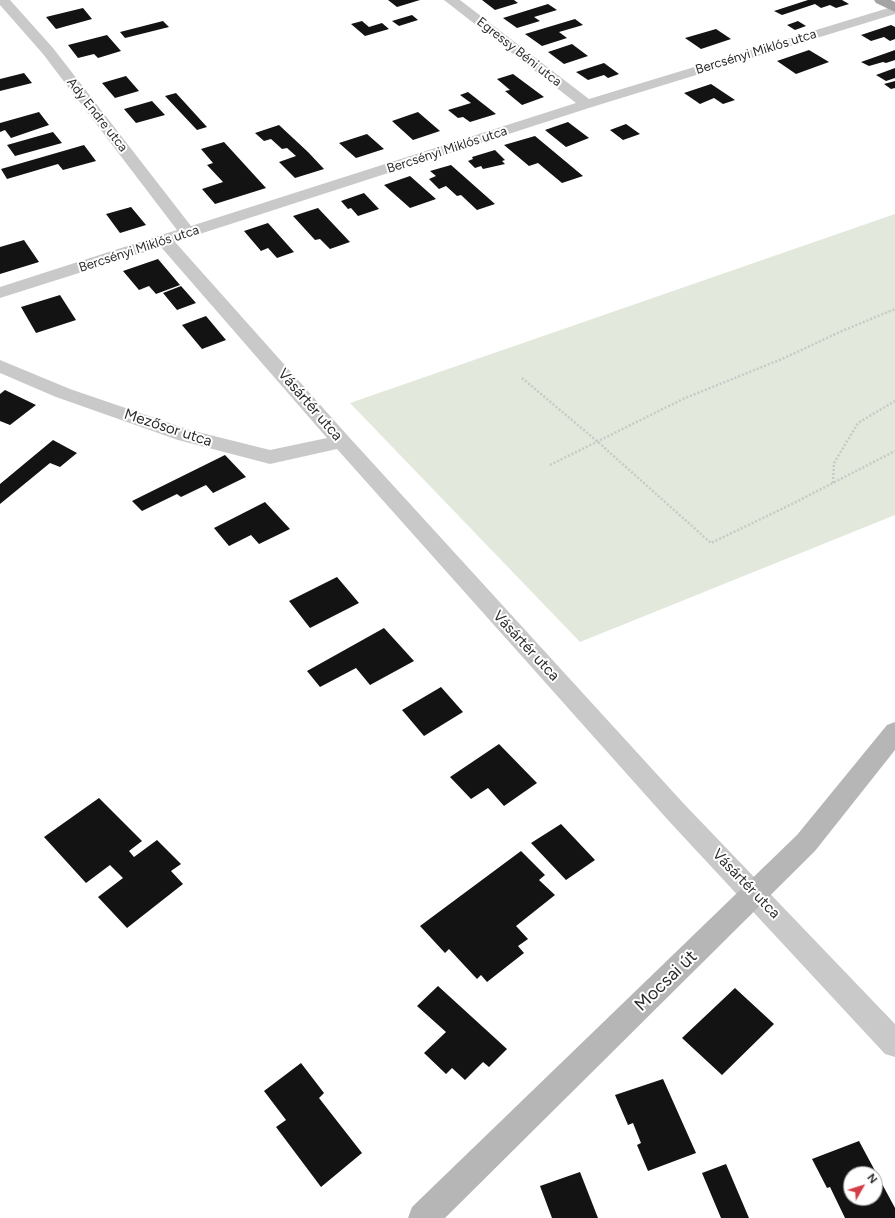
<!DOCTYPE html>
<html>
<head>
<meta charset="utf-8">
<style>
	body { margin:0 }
	#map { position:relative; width:895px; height:1218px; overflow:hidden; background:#fff; font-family:Figtree,sans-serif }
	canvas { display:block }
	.north { position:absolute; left:843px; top:1166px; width:40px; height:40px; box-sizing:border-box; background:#fff; border:1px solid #ababab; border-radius:50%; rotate:51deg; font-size:11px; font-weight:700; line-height:16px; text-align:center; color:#2c2c2c }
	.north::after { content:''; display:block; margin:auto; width:14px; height:18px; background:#d33e46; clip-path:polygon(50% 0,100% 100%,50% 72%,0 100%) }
</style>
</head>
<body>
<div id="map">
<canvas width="895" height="1218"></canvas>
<div class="north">N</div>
</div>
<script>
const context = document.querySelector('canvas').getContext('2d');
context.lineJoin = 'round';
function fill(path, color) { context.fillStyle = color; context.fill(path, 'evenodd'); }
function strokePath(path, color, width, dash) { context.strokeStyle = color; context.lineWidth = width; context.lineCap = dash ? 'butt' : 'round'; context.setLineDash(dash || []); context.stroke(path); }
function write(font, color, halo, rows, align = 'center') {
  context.font = font + ' Figtree,sans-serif'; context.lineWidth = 4; context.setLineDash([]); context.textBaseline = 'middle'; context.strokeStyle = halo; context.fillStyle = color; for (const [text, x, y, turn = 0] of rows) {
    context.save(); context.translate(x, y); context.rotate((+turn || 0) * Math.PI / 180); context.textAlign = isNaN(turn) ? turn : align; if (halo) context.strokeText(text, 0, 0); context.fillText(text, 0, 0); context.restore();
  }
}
fill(new Path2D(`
	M 895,214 L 895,515 L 580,642 L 350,403 Z`), '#e2e8db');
fill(new Path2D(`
	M 388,0 L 420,0 L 397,7 Z
	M 482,0 L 514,0 L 518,3 L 495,10 Z
	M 808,0 L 842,0 L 849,4 L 836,8 L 830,5 L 821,8 L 815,4 L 782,15 L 774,11 Z
	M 548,4 L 557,10 L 534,17 L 540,21 L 517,28 L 503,18 Z
	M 83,8 L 92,19 L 56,29 L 46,17 Z
	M 412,15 L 418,20 L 399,26 L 392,21 Z
	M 575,19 L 583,25 L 559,32 L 567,38 L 542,46 L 525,34 Z
	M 163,21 L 169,27 L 125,38 L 120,32 Z
	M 362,21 L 369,27 L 382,23 L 389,29 L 365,36 L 351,24 Z
	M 798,21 L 806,26 L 795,30 L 787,25 Z
	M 891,25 L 895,27 L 895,39 L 890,41 L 884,37 L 871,41 L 861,35 Z
	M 716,29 L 731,39 L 701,49 L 685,38 Z
	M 107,35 L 121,51 L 98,58 L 94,54 L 78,58 L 68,45 Z
	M 572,44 L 588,56 L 564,64 L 548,52 Z
	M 809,50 L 829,62 L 796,74 L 777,61 Z
	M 895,50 L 895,60 L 886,63 L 883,62 L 869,66 L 861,62 Z
	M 604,63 L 619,74 L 608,78 L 604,75 L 588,80 L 576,72 Z
	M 895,68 L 895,78 L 886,81 L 876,75 Z
	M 24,73 L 32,83 L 0,91 L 0,79 Z
	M 513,74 L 544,97 L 522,105 L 505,91 L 510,90 L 497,79 Z
	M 126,76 L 139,91 L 115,98 L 102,83 Z
	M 895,81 L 895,88 L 891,89 L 884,84 Z
	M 711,84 L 735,100 L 723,104 L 714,98 L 700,104 L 684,93 Z
	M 468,92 L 496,114 L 470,122 L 463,117 L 458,118 L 448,110 L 471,103 L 460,95 Z
	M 176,93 L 207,127 L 197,130 L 165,96 Z
	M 152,101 L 165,115 L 136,123 L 124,109 Z
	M 39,112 L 49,125 L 11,138 L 5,130 L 0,132 L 0,123 Z
	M 418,112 L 440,131 L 413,140 L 392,121 Z
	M 568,122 L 589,138 L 566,147 L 545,130 Z
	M 626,124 L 640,134 L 623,140 L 610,130 Z
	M 279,125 L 308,152 L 324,169 L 295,178 L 279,162 L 296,156 L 287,148 L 282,149 L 271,139 L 264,141 L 255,133 Z
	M 53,132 L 62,143 L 15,156 L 7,145 Z
	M 367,134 L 384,149 L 356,158 L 339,143 Z
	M 535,136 L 583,176 L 562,183 L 538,163 L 529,166 L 504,145 Z
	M 224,142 L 266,188 L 215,204 L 202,189 L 223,182 L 207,165 L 213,163 L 201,149 Z
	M 84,145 L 96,161 L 63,170 L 58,164 L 7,179 L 1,169 Z
	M 495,150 L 505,160 L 502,161 L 505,164 L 483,169 L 481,166 L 475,168 L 468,161 L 473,159 L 472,157 Z
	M 451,165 L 495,204 L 477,210 L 461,195 L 457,196 L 446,186 L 439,189 L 429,179 L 436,176 L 430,171 Z
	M 410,176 L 436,199 L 410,208 L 384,185 Z
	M 364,193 L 379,209 L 358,216 L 351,208 L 348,209 L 341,201 Z
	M 131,207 L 146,225 L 120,233 L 106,214 Z
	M 318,208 L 350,242 L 330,249 L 320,239 L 315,240 L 293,216 Z
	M 268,223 L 294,252 L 277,258 L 268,248 L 261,251 L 244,231 Z
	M 24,240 L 39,262 L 0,274 L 0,247 Z
	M 158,259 L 180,285 L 156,294 L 149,286 L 139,290 L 123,271 Z
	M 181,286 L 196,303 L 177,310 L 163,293 Z
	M 60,295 L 76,320 L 36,333 L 21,307 Z
	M 206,316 L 226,340 L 202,349 L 182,325 Z
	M 5,390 L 36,405 L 10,425 L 0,421 L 0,394 Z
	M 53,440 L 77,453 L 60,467 L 50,463 L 0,504 L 0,484 Z
	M 225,455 L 246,477 L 213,493 L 206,485 L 181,497 L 177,494 L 142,511 L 132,501 Z
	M 265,502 L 290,529 L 259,544 L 251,535 L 229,546 L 214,528 Z
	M 337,577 L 359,603 L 310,628 L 289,601 Z
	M 384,628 L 414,661 L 370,685 L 356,668 L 320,687 L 307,671 Z
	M 441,687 L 463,712 L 424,736 L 402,710 Z
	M 499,744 L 537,783 L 504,806 L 488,788 L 471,799 L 450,777 Z
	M 99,798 L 142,841 L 129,851 L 134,857 L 157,840 L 181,864 L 171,871 L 183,884 L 127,928 L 98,897 L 123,878 L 110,865 L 86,883 L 44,837 Z
	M 561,824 L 595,860 L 566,880 L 531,843 Z
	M 521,851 L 545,875 L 539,880 L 555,895 L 516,926 L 528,939 L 518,946 L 524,953 L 487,982 L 481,975 L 477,979 L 449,949 L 445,953 L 420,926 Z
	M 438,986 L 507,1049 L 489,1067 L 483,1062 L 465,1080 L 452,1068 L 446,1074 L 424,1053 L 446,1032 L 417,1006 Z
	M 735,988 L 774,1024 L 722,1075 L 682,1038 Z
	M 301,1063 L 324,1093 L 319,1098 L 362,1153 L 321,1187 L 276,1127 L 286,1120 L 264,1091 Z
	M 663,1079 L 696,1153 L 648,1171 L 637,1145 L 641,1143 L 633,1123 L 628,1125 L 615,1095 Z
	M 859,1141 L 895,1208 L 895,1218 L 845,1218 L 830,1187 L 827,1188 L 812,1159 ZM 851,1174 L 875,1174 L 875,1198 L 851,1198 Z
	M 726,1164 L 749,1218 L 721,1218 L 702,1173 Z
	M 580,1172 L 598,1218 L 552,1218 L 540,1186 Z`), '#131313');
strokePath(new Path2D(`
	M 522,378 L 598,442 L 711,543 L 792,504 L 895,451
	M 550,465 L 683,399 L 782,359 L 842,331 L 895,309
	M 833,483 L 834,463 L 858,423 L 895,401`), '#c9c9c9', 2.5, [2, 2]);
fill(new Path2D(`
	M 0,0 L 10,0 L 53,48 L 191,226 L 576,103 L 444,0 L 460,0 L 589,99 L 895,6 L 895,14 L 592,107 L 175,242 L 348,436 L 685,805 L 895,1024 L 895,1057 L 885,1054 L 667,819 L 337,449 L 270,464 L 178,440 L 56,397 L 0,373 L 0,360 L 70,389 L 190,430 L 270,450 L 327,438 L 161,247 L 0,298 L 0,287 L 177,230 L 43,54 L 0,5 Z`), '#c9c9c9');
fill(new Path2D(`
	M 895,722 L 895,750 L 815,851 L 445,1218 L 408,1218 L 412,1207 L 797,835 L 887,725 Z`), '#b6b6b6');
fill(new Path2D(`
	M 874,0 L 891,0 L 895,2 L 895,12 L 876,3 Z`), '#a4a4a4');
write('13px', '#2c2c2c', '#fff', [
	["Egressy Béni utca",519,52,38],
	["Bercsényi Miklós utca",756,52,-17],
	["Ady Endre utca",97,115,52],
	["Bercsényi Miklós utca",447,150,-18],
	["Bercsényi Miklós utca",139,249,-18]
]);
write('15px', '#2c2c2c', '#fff', [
	["Vásártér utca",310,405,49],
	["Mezősor utca",168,428,18],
	["Vásártér utca",526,646,47],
	["Vásártér utca",746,884,46]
]);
write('18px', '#2c2c2c', '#fff', [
	["Mocsai út",666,981,-44]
]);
</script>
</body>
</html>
